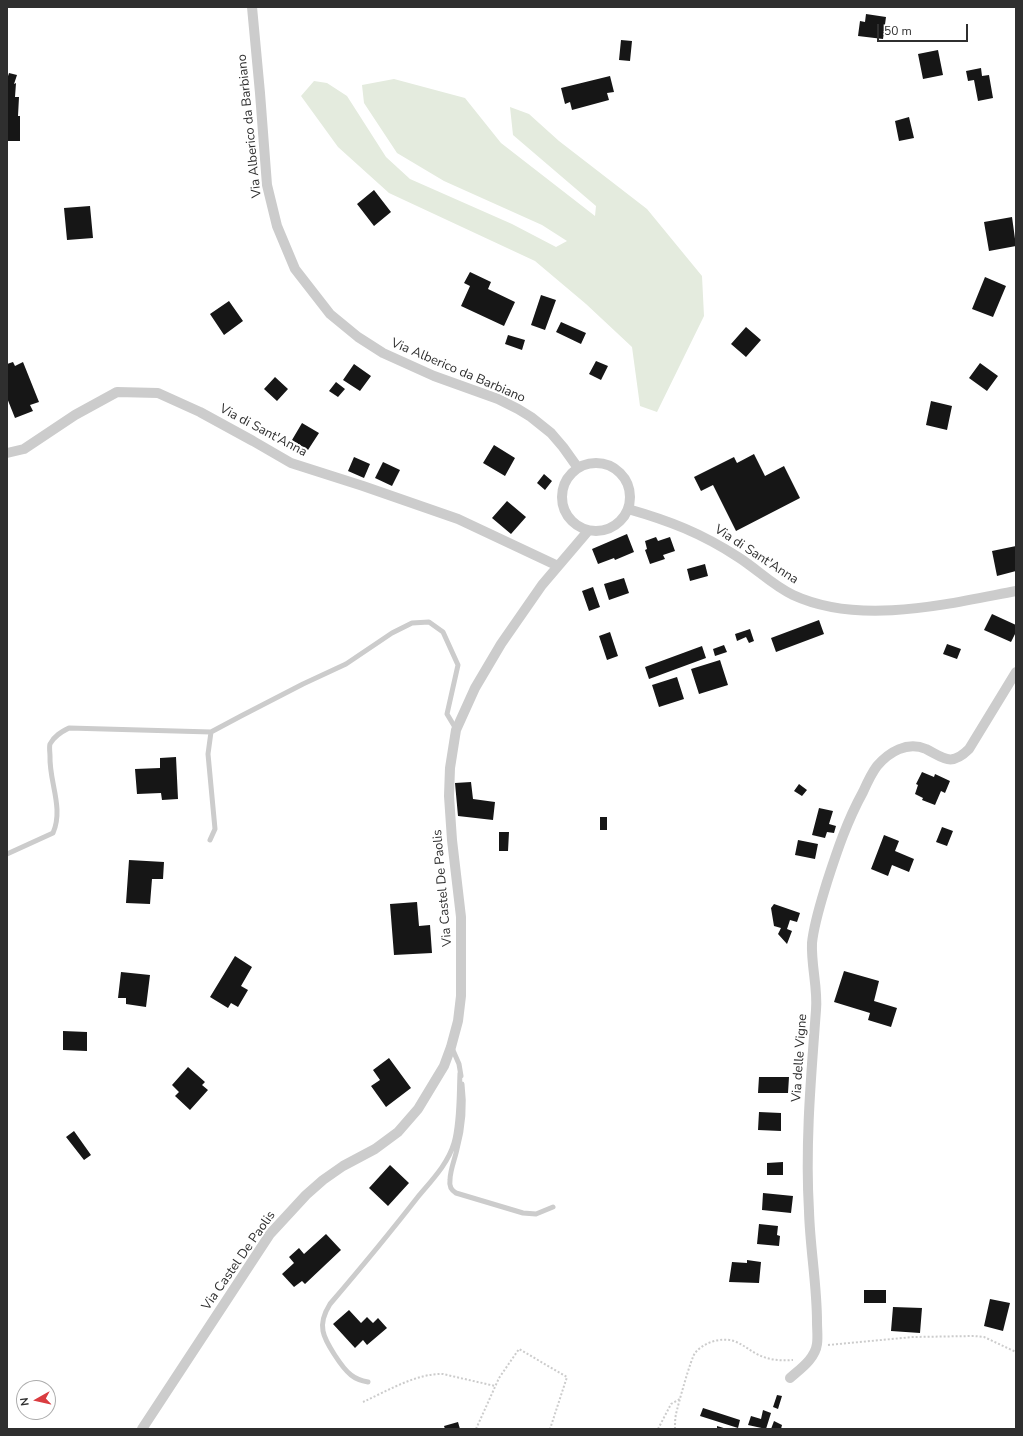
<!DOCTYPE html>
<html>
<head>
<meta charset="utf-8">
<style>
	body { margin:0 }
	#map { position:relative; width:1023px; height:1436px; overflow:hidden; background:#fff; font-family:"Nunito Sans",sans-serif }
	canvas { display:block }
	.frame { position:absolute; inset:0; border:8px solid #2f2f2f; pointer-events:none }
	.north { position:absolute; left:16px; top:1380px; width:40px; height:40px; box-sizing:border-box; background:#fff; border:1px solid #acacac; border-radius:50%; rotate:262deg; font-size:11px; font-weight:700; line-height:16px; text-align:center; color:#2f2f2f }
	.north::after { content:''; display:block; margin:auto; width:14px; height:18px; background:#da3c40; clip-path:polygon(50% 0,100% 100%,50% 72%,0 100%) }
	.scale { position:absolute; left:877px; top:24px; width:91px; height:18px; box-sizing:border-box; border:2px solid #2f2f2f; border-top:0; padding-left:5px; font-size:12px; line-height:14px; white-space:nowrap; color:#2f2f2f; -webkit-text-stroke:3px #fff; paint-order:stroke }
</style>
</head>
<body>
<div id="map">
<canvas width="1023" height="1436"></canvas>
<div class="frame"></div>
<div class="north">N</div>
<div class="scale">50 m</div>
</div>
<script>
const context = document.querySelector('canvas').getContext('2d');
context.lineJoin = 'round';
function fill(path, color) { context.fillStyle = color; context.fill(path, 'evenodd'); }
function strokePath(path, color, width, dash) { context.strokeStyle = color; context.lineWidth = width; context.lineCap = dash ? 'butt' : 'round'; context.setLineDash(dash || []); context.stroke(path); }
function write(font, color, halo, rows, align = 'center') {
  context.font = font + ' "Nunito Sans",sans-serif'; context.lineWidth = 4; context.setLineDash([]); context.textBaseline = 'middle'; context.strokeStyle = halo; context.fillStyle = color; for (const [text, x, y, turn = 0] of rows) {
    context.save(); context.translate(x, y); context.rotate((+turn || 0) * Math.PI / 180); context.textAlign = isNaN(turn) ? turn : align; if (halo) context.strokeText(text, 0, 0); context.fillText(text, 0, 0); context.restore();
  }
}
fill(new Path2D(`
	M 394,79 L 465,98 L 501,143 L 595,216 L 596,206 L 513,135 L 510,107 L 529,114 L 559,141 L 647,209 L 702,276 L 704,316 L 657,412 L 640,406 L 632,347 L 586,304 L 535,261 L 389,193 L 338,147 L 301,96 L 314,81 L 327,83 L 347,96 L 386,157 L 410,179 L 512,224 L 556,247 L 567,241 L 542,225 L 444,181 L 397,153 L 364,103 L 362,85 Z`), '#e4ebde');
fill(new Path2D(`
	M 866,14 L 886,17 L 883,39 L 858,36 L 860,21 L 865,22 Z
	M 621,40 L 632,41 L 630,61 L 619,60 Z
	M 938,50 L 943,75 L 923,79 L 918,54 Z
	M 981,68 L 982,76 L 989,75 L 993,98 L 978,101 L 974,80 L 968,81 L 966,71 Z
	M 9,73 L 17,75 L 14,84 L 16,83 L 15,97 L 19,97 L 18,116 L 20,116 L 20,141 L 7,141 L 7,79 Z
	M 610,76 L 614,92 L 607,93 L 609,100 L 572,110 L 570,102 L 565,104 L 561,88 Z
	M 909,117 L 914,138 L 899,141 L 895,121 Z
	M 374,190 L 391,212 L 374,226 L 357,204 Z
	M 90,206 L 93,238 L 67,240 L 64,208 Z
	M 1012,217 L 1016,246 L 989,251 L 984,222 Z
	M 470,272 L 491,282 L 488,289 L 515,302 L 504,326 L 461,306 L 470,286 L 464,283 Z
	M 985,277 L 1006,286 L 993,317 L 972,309 Z
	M 541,295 L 556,300 L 545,330 L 531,325 Z
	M 229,301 L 243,321 L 224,335 L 210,314 Z
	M 561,322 L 586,333 L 581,344 L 556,332 Z
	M 746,327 L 761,340 L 746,357 L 731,344 Z
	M 508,335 L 525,340 L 522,350 L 505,344 Z
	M 596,361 L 608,366 L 601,380 L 589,374 Z
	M 13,362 L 15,366 L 23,362 L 39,402 L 30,405 L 33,411 L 15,418 L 7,398 L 7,364 Z
	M 980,363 L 998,376 L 987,391 L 969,378 Z
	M 354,364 L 371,376 L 360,391 L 343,380 Z
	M 275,377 L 288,389 L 277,401 L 264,389 Z
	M 336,382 L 345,389 L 338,397 L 329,391 Z
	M 931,401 L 952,406 L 947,430 L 926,425 Z
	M 302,423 L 319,433 L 308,450 L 292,440 Z
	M 494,445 L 515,458 L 505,476 L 483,463 Z
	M 754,454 L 765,476 L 784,466 L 800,498 L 736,531 L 713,485 L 701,491 L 694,477 L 734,457 L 737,463 Z
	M 354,457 L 370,464 L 364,478 L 348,471 Z
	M 383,462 L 400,470 L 392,486 L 375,478 Z
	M 544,474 L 552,481 L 545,490 L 537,483 Z
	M 507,501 L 526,517 L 511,534 L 492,518 Z
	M 627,534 L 634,552 L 615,560 L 614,558 L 598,564 L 592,549 Z
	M 656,537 L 658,541 L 670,537 L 675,551 L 663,555 L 665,559 L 650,564 L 645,550 L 647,549 L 645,541 Z
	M 1016,546 L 1016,571 L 997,576 L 992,551 Z
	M 705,564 L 708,576 L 690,581 L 687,569 Z
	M 624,578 L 629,593 L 609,600 L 604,584 Z
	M 593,587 L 600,607 L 589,611 L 582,591 Z
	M 992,614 L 1016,625 L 1016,632 L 1011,642 L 984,630 Z
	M 819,620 L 824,634 L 776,652 L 771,638 Z
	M 750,629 L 754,641 L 749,643 L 746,637 L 737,641 L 735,634 Z
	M 610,632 L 618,656 L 607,660 L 599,636 Z
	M 947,644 L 961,649 L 957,659 L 943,654 Z
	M 724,645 L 727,652 L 715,656 L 713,649 Z
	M 702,646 L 706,658 L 649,679 L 645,667 Z
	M 720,660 L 728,685 L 699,694 L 691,669 Z
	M 677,677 L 684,699 L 659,707 L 652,685 Z
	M 176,757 L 178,799 L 162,800 L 161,793 L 137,794 L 135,769 L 160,768 L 160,758 Z
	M 922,772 L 934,777 L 935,774 L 950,781 L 945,793 L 941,791 L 935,805 L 922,800 L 923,798 L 915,794 L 918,785 L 916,784 Z
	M 471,782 L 473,799 L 495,802 L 493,820 L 458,816 L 455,783 Z
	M 799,784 L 807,790 L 802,796 L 794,791 Z
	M 819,808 L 833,811 L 829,824 L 836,826 L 834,833 L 827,832 L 825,838 L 812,835 Z
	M 600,817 L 607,817 L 607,830 L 600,830 Z
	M 942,827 L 953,831 L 947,846 L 936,842 Z
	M 499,832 L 509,832 L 508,851 L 499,851 Z
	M 884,835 L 899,841 L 895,851 L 914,859 L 909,872 L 892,865 L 888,876 L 871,869 Z
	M 798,840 L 818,844 L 815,859 L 795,855 Z
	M 129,860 L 164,862 L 163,879 L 152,879 L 150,904 L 126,903 Z
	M 417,902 L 419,926 L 430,925 L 432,953 L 394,955 L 390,904 Z
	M 774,904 L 800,913 L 797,922 L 790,920 L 787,929 L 792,931 L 787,944 L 778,934 L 781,928 L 774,926 L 771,908 Z
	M 235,956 L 252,967 L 241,986 L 248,990 L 238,1007 L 231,1003 L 228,1008 L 210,997 Z
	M 844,971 L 879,981 L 874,1001 L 897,1008 L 891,1027 L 868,1020 L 870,1013 L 834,1002 Z
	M 121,972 L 150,975 L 146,1007 L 126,1004 L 126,998 L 118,998 Z
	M 63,1031 L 87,1032 L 87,1051 L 63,1050 Z
	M 389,1058 L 411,1088 L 386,1107 L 371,1086 L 380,1080 L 373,1070 Z
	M 188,1067 L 205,1082 L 202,1085 L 208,1090 L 190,1110 L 175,1096 L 179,1092 L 172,1085 Z
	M 759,1077 L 789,1077 L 788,1093 L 758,1093 Z
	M 759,1112 L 781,1113 L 781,1131 L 758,1130 Z
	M 74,1131 L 91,1155 L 84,1160 L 66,1137 Z
	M 783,1162 L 783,1175 L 767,1175 L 767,1163 Z
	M 390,1165 L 409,1183 L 388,1206 L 369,1188 Z
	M 763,1193 L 793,1196 L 791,1213 L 762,1210 Z
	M 759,1224 L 778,1226 L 777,1235 L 780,1236 L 779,1246 L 757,1244 Z
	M 326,1234 L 341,1250 L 305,1284 L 302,1281 L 294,1287 L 282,1274 L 294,1263 L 289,1257 L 299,1248 L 304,1254 Z
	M 747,1260 L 761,1262 L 759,1283 L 729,1282 L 732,1262 L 747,1263 Z
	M 864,1290 L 886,1290 L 886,1303 L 864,1303 Z
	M 990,1299 L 1010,1303 L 1003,1331 L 984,1326 Z
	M 893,1307 L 922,1308 L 920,1333 L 891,1331 Z
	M 349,1310 L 361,1323 L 367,1317 L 373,1323 L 378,1318 L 387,1328 L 367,1345 L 363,1340 L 355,1348 L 333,1324 Z
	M 777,1395 L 782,1396 L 778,1409 L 773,1407 Z
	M 703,1408 L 740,1420 L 738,1428 L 700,1416 Z
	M 763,1410 L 771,1413 L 766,1429 L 748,1425 L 751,1416 L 761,1419 Z
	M 774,1421 L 782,1425 L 781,1429 L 771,1429 Z
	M 458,1422 L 460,1429 L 445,1429 L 444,1426 Z
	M 717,1426 L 727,1429 L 717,1429 Z`), '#161616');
strokePath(new Path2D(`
	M 828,1345 L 913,1337 L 974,1336 L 984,1337 L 1016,1352
	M 363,1402 C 387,1391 417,1373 443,1374 L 495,1386
	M 476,1429 L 499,1378 L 519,1349 L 567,1377 L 550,1429
	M 658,1429 L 671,1404 L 680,1399
	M 675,1429 C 675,1424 675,1419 676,1414 C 678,1405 691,1358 695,1353 C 704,1342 721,1337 734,1341 C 742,1344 748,1349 755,1353 C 767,1360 780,1361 793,1360`), '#ccc', 2, [2, 2]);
strokePath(new Path2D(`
	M 210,840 L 215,829 L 208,754 L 211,732 L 241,716 L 303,684 L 346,664 L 392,633 L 412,623 L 429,622 L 443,632 L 458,665 L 447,714 L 456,729
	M 7,854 L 53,833 C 64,808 49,782 50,756 C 50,753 49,747 50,744 C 54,736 61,732 69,728 L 211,732
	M 452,1048 L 459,1064 L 461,1076
	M 462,1084 C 465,1107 463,1127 457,1149 C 455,1159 450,1170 450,1180 C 449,1186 451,1190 456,1193 L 523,1213 L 536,1214 L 553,1207
	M 368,1382 C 362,1381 356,1379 351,1375 C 342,1368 325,1342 323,1331 C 321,1321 325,1312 330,1304 C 360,1269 389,1234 417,1198 C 431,1181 448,1164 454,1143 C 460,1122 459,1095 460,1073`), '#ccc', 5);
strokePath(new Path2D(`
	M 252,7 L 260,93 L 267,185 L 277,226 L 295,269 L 330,314 L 358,337 L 383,353 L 434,376 L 498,399 L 518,409 L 531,417 L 551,433 L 563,447 L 578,468
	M 7,453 L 24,449 L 75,415 L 117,392 L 158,393 L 200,412 L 253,441 L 291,463 L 363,486 L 458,519 L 558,566
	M562 497a34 34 0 1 1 68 0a34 34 0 1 1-68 0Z
	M 628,509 C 670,521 701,533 738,557 C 757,569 772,585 793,595 C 860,626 947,604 1016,591
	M 790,1378 C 800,1369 815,1359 817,1344 C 818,1337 817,1329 817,1322 C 817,1285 810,1248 809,1211 C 805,1144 811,1077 816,1010 C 818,988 811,966 812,943 C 814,923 821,902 827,882 C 837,851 847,821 863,792 C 867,783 871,774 877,766 C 889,752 907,741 926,749 C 944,758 951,767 969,749 L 1016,672
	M 142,1429 L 270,1234 L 306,1195 L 323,1180 L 343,1166 L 375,1149 L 398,1132 L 418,1109 L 444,1066 L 451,1047 L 458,1021 L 461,996 L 461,917 L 452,840 L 449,796 L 450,768 L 456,730 L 475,688 L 501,644 L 542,585 L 588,531`), '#ccc', 10);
write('13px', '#2f2f2f', '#fff', [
	["Via Alberico da Barbiano",250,126,-96],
	["Via Alberico da Barbiano",458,371,23],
	["Via di Sant'Anna",263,431,28],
	["Via di Sant'Anna",756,555,33],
	["Via Castel De Paolis",443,888,-95],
	["Via delle Vigne",800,1058,-86],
	["Via Castel De Paolis",239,1261,-55]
]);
</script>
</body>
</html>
